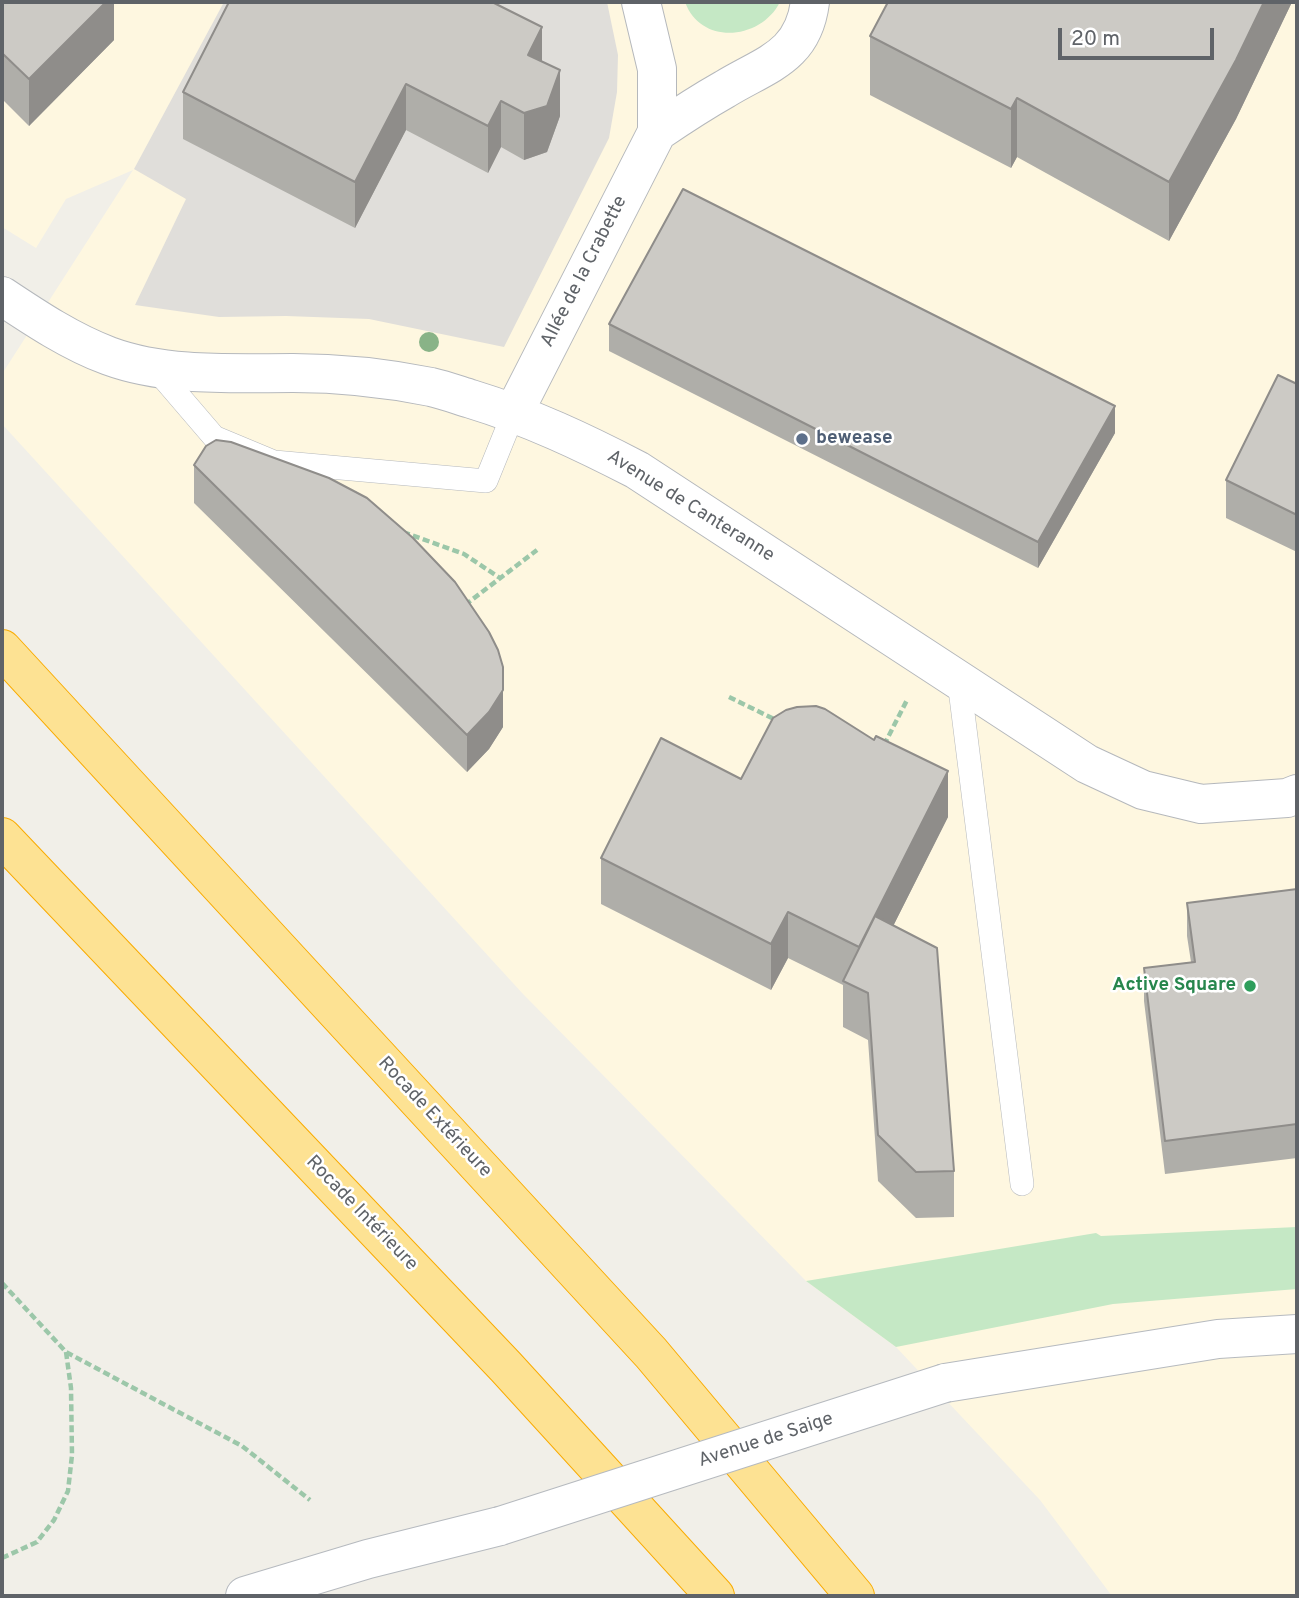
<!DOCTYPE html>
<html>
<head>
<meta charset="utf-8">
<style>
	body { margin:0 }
	#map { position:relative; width:1299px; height:1598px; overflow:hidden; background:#f1efe8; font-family:Overpass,sans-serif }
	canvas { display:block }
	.frame { position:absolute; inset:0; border:4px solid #5f6368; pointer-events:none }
	.scale { position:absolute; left:1058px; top:28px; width:156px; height:32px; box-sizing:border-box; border:4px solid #5f6368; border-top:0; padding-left:9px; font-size:21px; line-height:24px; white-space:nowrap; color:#5f6368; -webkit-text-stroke:5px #fff; paint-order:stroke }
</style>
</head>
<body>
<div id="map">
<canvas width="1299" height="1598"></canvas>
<div class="frame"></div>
<div class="scale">20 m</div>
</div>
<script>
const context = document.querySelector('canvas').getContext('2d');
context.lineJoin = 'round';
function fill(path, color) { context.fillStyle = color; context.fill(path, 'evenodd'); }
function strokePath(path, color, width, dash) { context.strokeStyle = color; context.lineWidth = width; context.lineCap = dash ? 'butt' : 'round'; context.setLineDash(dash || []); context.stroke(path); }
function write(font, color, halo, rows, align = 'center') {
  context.font = font + ' Overpass,sans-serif'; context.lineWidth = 5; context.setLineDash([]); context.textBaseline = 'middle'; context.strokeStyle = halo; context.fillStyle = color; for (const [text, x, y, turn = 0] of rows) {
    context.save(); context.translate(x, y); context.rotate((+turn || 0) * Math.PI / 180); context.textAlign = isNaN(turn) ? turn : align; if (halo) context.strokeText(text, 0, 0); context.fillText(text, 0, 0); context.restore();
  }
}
fill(new Path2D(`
	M 2,2 L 1297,2 L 1297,1596 L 1112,1596 L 1040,1500 L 896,1347 L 806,1281 L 523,994 L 2,424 L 2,374 L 133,170 L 66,199 L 36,248 L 2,227 Z`), '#fef7e0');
fill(new Path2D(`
	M 224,2 L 607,2 L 618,55 L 617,92 L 609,138 L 504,347 L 369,319 L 286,316 L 219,317 L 135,305 L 186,199 L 134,169 Z`), '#e0deda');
fill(new Path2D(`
	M 685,2 L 780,2 C 761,40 701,46 685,2 Z
	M 1297,1227 L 1297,1289 L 1113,1304 L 896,1347 L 806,1281 L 1096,1233 L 1101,1236 Z`), '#c5e8c5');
const lane = new Path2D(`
	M 154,367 L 214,437 L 274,462 L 486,481 L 514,412
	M 959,681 L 1022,1184`);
const street = new Path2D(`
	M 641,2 L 657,69 L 657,132 C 679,117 702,102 725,89 C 766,64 803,57 810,2
	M 2,296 C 35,318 71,342 109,356 C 166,377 233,373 293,373 C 339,373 386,378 431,387 C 444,390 458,395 471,399 C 530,417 583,442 637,470 L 1087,764 L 1143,790 L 1201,804 L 1287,798 L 1297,794
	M 514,412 L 657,132`);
const secondary = new Path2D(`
	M 945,1383 L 1218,1339 L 1297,1334
	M 245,1596 L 368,1559 L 500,1526`);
const highway = new Path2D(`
	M 2,649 L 651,1353 L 855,1596
	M 2,837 L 506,1367 L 715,1596`);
strokePath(lane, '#b5b8bc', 24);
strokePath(street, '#b5b8bc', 40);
strokePath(secondary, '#b6babf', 40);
strokePath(highway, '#f9ab00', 40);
strokePath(new Path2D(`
	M 403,532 L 464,554 L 500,578
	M 465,605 L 537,550
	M 729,697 L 776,720
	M 884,745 L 907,700
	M 2,1283 L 66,1352 L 242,1446 L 310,1500
	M 2,1558 L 37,1542 L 54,1520 L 68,1491 L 72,1455 L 71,1388 L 66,1352`), '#9cc7a9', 4.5, [7, 3.5]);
strokePath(lane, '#fff', 23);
strokePath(street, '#fff', 38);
strokePath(secondary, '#fff', 38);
strokePath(highway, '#fde293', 38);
const secondaryBridge = new Path2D(`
	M 500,1526 L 945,1383`);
strokePath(secondaryBridge, '#b6babf', 40, []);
strokePath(secondaryBridge, '#fff', 38);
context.fillStyle = '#89b387';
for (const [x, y] of [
	[429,342]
]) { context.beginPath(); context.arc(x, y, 10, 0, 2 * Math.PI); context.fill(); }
fill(new Path2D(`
	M 2,2 L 114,2 L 114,40 L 29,126 L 2,99 Z
	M 888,2 L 1292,2 L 1236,119 L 1169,241 L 1017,157 L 1011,168 L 870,95 L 870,36 Z
	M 542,61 L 560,116 L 547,152 L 524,160 L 501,147 L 488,173 L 406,130 L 355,228 L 183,139 L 183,92 Z
	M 609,324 L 1115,433 L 1038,568 L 609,351 Z
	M 1297,384 L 1297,552 L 1226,518 L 1226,480 Z
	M 194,465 L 503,727 L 489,749 L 467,772 L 194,503 Z
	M 874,740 L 948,817 L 893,926 L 954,1171 L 954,1217 L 916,1218 L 878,1181 L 868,1040 L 843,1027 L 843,985 L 788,958 L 771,990 L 601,904 L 601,858 L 741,779 Z
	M 1297,889 L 1297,1158 L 1165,1174 L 1144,1001 L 1144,968 L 1191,962 L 1187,936 L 1187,903 Z`), '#afaea9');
fill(new Path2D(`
	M 106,2 L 114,2 L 114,40 L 29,126 L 29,79 Z
	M 1264,2 L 1292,2 L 1236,119 L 1169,241 L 1169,182 Z
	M 542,27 L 542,74 L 528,55 Z
	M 560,70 L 560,116 L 547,152 L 524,160 L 524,113 Z
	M 406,84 L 406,130 L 355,228 L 355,182 Z
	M 1017,98 L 1017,157 L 1011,168 L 1011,109 Z
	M 501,101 L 501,147 L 488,173 L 488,126 Z
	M 1115,406 L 1115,433 L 1038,568 L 1038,542 Z
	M 503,690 L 503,727 L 489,749 L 467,772 L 467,735 Z
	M 948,771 L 948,817 L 861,990 L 859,947 Z
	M 788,912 L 788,958 L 771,990 L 771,944 Z`), '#8f8d8a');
const building = new Path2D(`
	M 2,2 L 106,2 L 29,79 L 2,53 Z
	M 229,2 L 492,2 L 542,27 L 528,55 L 560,70 L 547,106 L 524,113 L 501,101 L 488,126 L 406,84 L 355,182 L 183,92 Z
	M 888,2 L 1264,2 L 1236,60 L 1169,182 L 1017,98 L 1011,109 L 870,36 Z
	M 683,189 L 1115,406 L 1038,542 L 609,324 Z
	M 1278,375 L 1297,384 L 1297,515 L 1226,480 Z
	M 216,440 L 231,442 L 329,478 L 367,498 L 413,538 L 455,582 L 489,632 L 498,650 L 503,667 L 503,690 L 489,712 L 467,735 L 194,465 L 206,446 Z
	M 816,706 L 825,709 L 874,740 L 876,736 L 948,771 L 859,947 L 788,912 L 771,944 L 601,858 L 661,738 L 741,779 L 773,718 L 786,710 L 797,707 Z
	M 1297,889 L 1297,1124 L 1165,1141 L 1144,968 L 1195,962 L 1187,903 Z
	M 875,916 L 937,948 L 954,1171 L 916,1172 L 878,1135 L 868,993 L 843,981 Z`);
fill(building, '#cccac5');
strokePath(building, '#8f8d8a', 2);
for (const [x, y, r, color] of [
	[802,439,7,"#5c6f8a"],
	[1250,986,7,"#2e9e5b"]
]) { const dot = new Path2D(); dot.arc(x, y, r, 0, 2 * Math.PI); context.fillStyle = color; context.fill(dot); strokePath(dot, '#fff', 2.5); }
write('19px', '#5f6368', '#fff', [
	["Allée de la Crabette",585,272,-63],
	["Avenue de Canteranne",690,507,32],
	["Rocade Extérieure",434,1118,47],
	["Rocade Intérieure",361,1214,46],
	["Avenue de Saige",766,1441,-18]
]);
write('bold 19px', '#4e5e75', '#fff', [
	["bewease",816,439]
], 'left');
write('bold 19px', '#27864d', '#fff', [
	["Active Square",1236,986]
], 'right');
</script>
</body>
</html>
